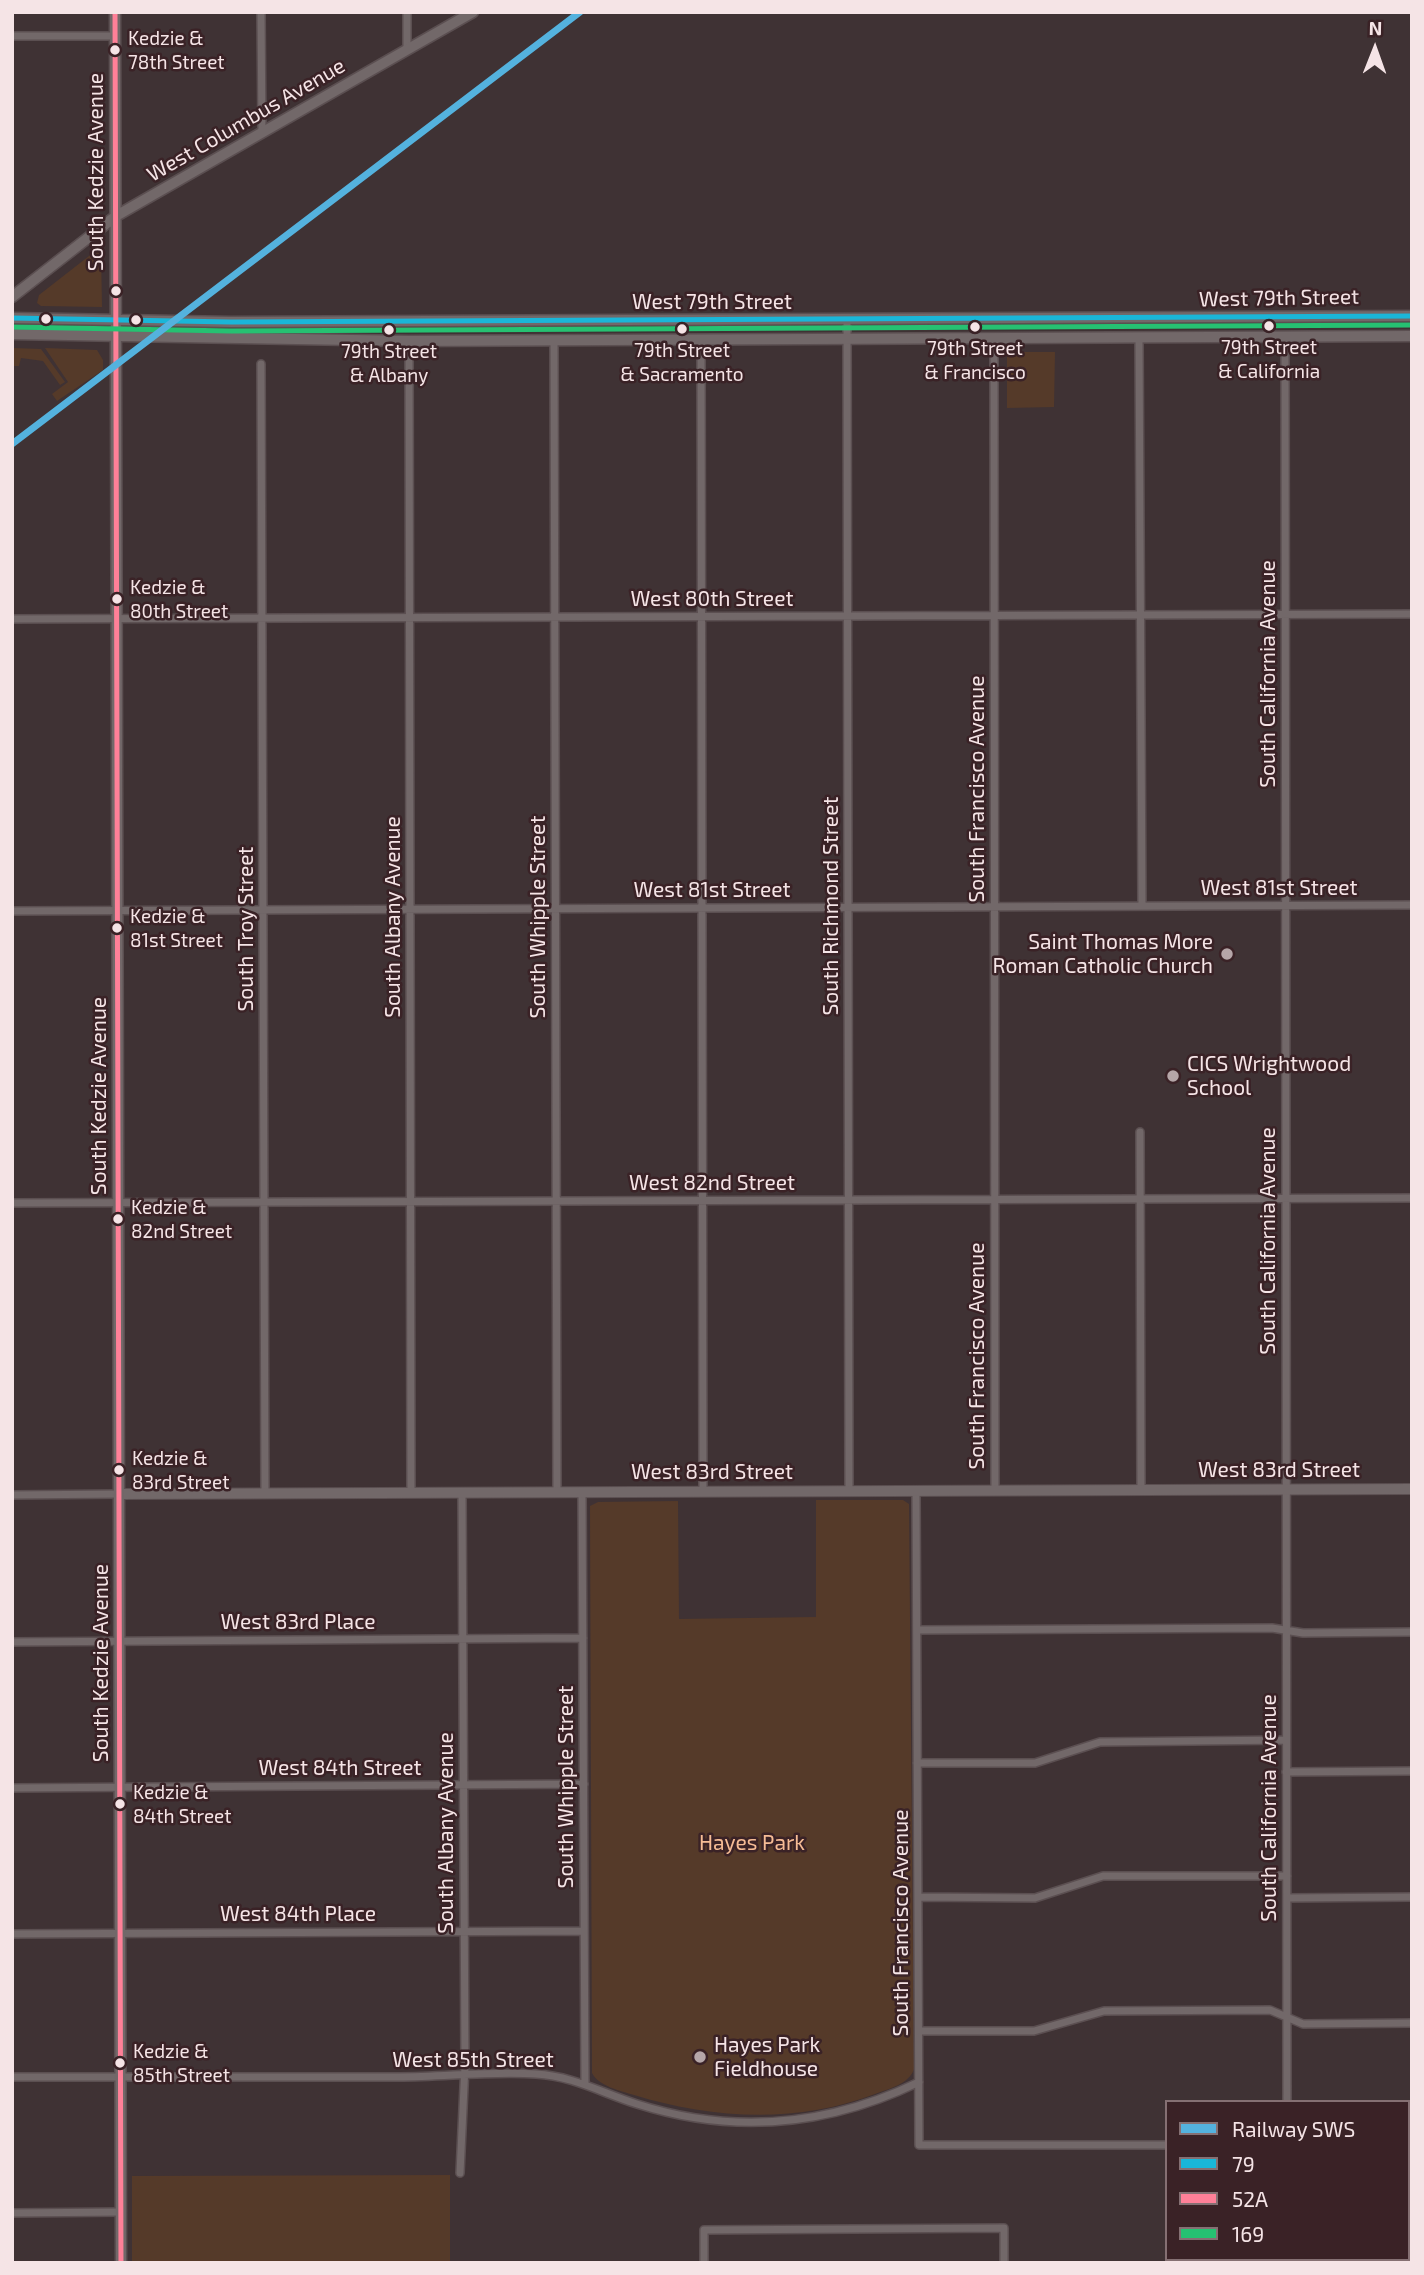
<!DOCTYPE html>
<html>
<head>
<meta charset="utf-8">
<style>
	body { margin:0 }
	#map { position:relative; width:1424px; height:2275px; overflow:hidden; background:#3f3234; font-family:"Exo 2",sans-serif }
	canvas { display:block }
	.frame { position:absolute; inset:0; border:14px solid #f5e4e6; pointer-events:none }
	.legend { position:absolute; left:1165px; top:2100px; width:245px; height:161px; box-sizing:border-box; background:#3a2226; border:2px solid #857073; margin:0; padding:9px 12px; list-style:none; font-size:21px; color:#f5e4e6 }
	.legend li { display:flex; align-items:center; gap:14px; height:35px }
	.legend b { width:35px; border:2px solid #857073 }
	.north { position:absolute; left:1340px; top:14px; width:70px; height:70px; -webkit-text-stroke:5px #3a2226; paint-order:stroke; rotate:1deg; font-size:19px; font-weight:700; line-height:28px; text-align:center; color:#f5e4e6 }
	.north::after { content:''; display:block; margin:auto; width:24px; height:32px; background:#f5e4e6; clip-path:polygon(50% 0,100% 100%,50% 72%,0 100%) }
</style>
</head>
<body>
<div id="map">
<canvas width="1424" height="2275"></canvas>
<div class="frame"></div>
<ul class="legend">
<li><b style="height:9px;background:#54b2de"></b>Railway SWS</li>
<li><b style="height:9px;background:#1ab6d8"></b>79</li>
<li><b style="height:9px;background:#ff8098"></b>52A</li>
<li><b style="height:9px;background:#26c172"></b>169</li>
</ul>
<div class="north">N</div>
</div>
<script>
const context = document.querySelector('canvas').getContext('2d');
context.lineJoin = 'round';
function fill(path, color) { context.fillStyle = color; context.fill(path, 'evenodd'); }
function strokePath(path, color, width, dash) { context.strokeStyle = color; context.lineWidth = width; context.lineCap = dash ? 'butt' : 'round'; context.setLineDash(dash || []); context.stroke(path); }
function write(font, color, halo, rows, align = 'center') {
  context.font = font + ' "Exo 2",sans-serif'; context.lineWidth = 5; context.setLineDash([]); context.textBaseline = 'middle'; context.strokeStyle = halo; context.fillStyle = color; for (const [text, x, y, turn = 0] of rows) {
    context.save(); context.translate(x, y); context.rotate((+turn || 0) * Math.PI / 180); context.textAlign = isNaN(turn) ? turn : align; if (halo) context.strokeText(text, 0, 0); context.fillText(text, 0, 0); context.restore();
  }
}
fill(new Path2D(`
	M 98,249 L 101,251 L 102,307 L 41,306 L 37,303 L 39,295 Z
	M 12,348 L 41,349 L 65,382 L 60,385 L 43,361 L 21,358 L 19,366 L 12,366 Z
	M 45,348 L 97,350 L 103,360 L 103,370 L 57,401 L 52,394 L 68,382 Z
	M 1007,352 L 1055,352 L 1054,407 L 1007,408 Z
	M 816,1500 L 903,1500 L 909,1504 L 914,2069 C 909,2084 889,2089 875,2094 C 797,2124 712,2119 634,2095 C 621,2091 598,2086 592,2073 L 590,1506 L 598,1502 L 678,1501 L 679,1619 L 816,1617 Z
	M 450,2175 L 450,2263 L 132,2263 L 132,2176 Z`), '#553a29');
const minor = new Path2D(`
	M 261,12 L 262,133
	M 407,12 L 407,50
	M 12,36 L 115,36
	M 847,321 L 849,1491
	M 1285,338 L 1287,2102
	M 701,340 L 703,1491
	M 994,340 L 995,1490
	M 1139,340 L 1142,906
	M 409,341 L 411,1492
	M 554,341 L 557,1492
	M 261,364 L 265,1493
	M 12,619 L 1412,614
	M 12,911 L 1412,905
	M 1140,1132 L 1141,1490
	M 12,1203 L 1412,1198
	M 916,1491 L 919,2145 L 1167,2145
	M 582,1492 L 585,2083
	M 12,1495 L 119,1494
	M 917,1630 L 1272,1628 L 1303,1633 L 1412,1632
	M 12,1642 L 583,1638
	M 917,1763 L 1035,1763 L 1100,1742 L 1286,1740
	M 1286,1772 L 1412,1771
	M 12,1788 L 584,1784
	M 919,1897 L 1035,1898 L 1103,1876 L 1287,1876
	M 1287,1898 L 1412,1897
	M 12,1934 L 584,1931
	M 919,2031 L 1034,2031 L 1104,2011 L 1270,2010 L 1303,2024 L 1412,2023
	M 12,2077 C 141,2077 270,2077 399,2077 C 444,2077 490,2071 536,2074 C 573,2076 602,2093 637,2104 C 734,2135 828,2126 919,2082
	M 1408,2149 L 1412,2149
	M 460,2173 L 465,2065 L 462,1492
	M 12,2213 L 121,2212
	M 1287,2259 L 1287,2263
	M 704,2263 L 704,2230 L 1004,2228 L 1004,2263`);
const tertiary = new Path2D(`
	M 119,1494 L 1412,1489`);
const secondary = new Path2D(`
	M 115,12 L 121,2263
	M 12,297 L 116,216 L 473,12
	M 12,318 L 231,322 L 1412,316
	M 12,334 L 409,341 L 1412,336`);
strokePath(minor, '#5b4f51', 10);
strokePath(tertiary, '#5b4f51', 12);
strokePath(secondary, '#5b4f51', 13);
strokePath(minor, '#726869', 7);
strokePath(tertiary, '#726869', 10);
strokePath(secondary, '#726869', 10);
strokePath(new Path2D(`
	M 12,318 L 231,322 L 1412,316`), '#1ab6d8', 5);
strokePath(new Path2D(`
	M 115,12 L 121,2263`), '#ff8098', 5);
strokePath(new Path2D(`
	M 12,327 L 231,331 L 1412,325`), '#26c172', 5);
strokePath(new Path2D(`
	M 12,444 L 580,12`), '#54b2de', 7);
for (const [x, y, r, color] of [
	[115,50,6,"#f5e4e6"],
	[116,291,6,"#f5e4e6"],
	[46,319,6,"#f5e4e6"],
	[136,320,6,"#f5e4e6"],
	[1269,326,6,"#f5e4e6"],
	[975,327,6,"#f5e4e6"],
	[682,329,6,"#f5e4e6"],
	[389,330,6,"#f5e4e6"],
	[117,599,6,"#f5e4e6"],
	[117,928,6,"#f5e4e6"],
	[1227,954,7,"#b5a6a8"],
	[1173,1076,7,"#b5a6a8"],
	[118,1219,6,"#f5e4e6"],
	[119,1470,6,"#f5e4e6"],
	[120,1804,6,"#f5e4e6"],
	[700,2057,7,"#b5a6a8"],
	[120,2063,6,"#f5e4e6"]
]) { const dot = new Path2D(); dot.arc(x, y, r, 0, 2 * Math.PI); context.fillStyle = color; context.fill(dot); strokePath(dot, '#3a2226', 2.5); }
write('19px', '#f5e4e6', '#3a2226', [
	["Kedzie &",128,39],
	["78th Street",128,63],
	["79th Street",1269,348,"center"],
	["& California",1269,372,"center"],
	["79th Street",975,349,"center"],
	["& Francisco",975,373,"center"],
	["79th Street",682,351,"center"],
	["& Sacramento",682,375,"center"],
	["79th Street",389,352,"center"],
	["& Albany",389,376,"center"],
	["Kedzie &",130,588],
	["80th Street",130,612],
	["Kedzie &",130,917],
	["81st Street",130,941],
	["Kedzie &",131,1208],
	["82nd Street",131,1232],
	["Kedzie &",132,1459],
	["83rd Street",132,1483],
	["Kedzie &",133,1793],
	["84th Street",133,1817],
	["Kedzie &",133,2052],
	["85th Street",133,2076]
], 'left');
write('21px', '#f5e4e6', '#3a2226', [
	["West Columbus Avenue",246,120,-30],
	["South Kedzie Avenue",96,172,-90],
	["West 79th Street",1279,298,-1],
	["West 79th Street",712,302],
	["West 80th Street",712,599],
	["South California Avenue",1268,674,-90],
	["South Francisco Avenue",977,789,-90],
	["West 81st Street",1279,888],
	["West 81st Street",712,890],
	["South Richmond Street",831,906,-90],
	["South Albany Avenue",393,917,-90],
	["South Whipple Street",538,917,-90],
	["South Troy Street",246,929,-90],
	["South Kedzie Avenue",99,1096,-90],
	["West 82nd Street",712,1183],
	["South California Avenue",1268,1241,-90],
	["South Francisco Avenue",977,1356,-90],
	["West 83rd Street",1279,1470],
	["West 83rd Street",712,1472],
	["West 83rd Place",298,1622],
	["South Kedzie Avenue",101,1663,-90],
	["West 84th Street",340,1768],
	["South Whipple Street",566,1787,-90],
	["South California Avenue",1269,1808,-90],
	["South Albany Avenue",446,1833,-90],
	["West 84th Place",298,1914],
	["South Francisco Avenue",901,1923,-90],
	["West 85th Street",473,2060]
]);
write('21px', '#f5e4e6', '#3a2226', [
	["Saint Thomas More",1213,942,"right"],
	["Roman Catholic Church",1213,966,"right"],
	["CICS Wrightwood",1187,1064],
	["School",1187,1088],
	["Hayes Park",714,2045],
	["Fieldhouse",714,2069]
], 'left');
write('21px', '#f6bc95', '#3a2226', [
	["Hayes Park",752,1843]
]);
</script>
</body>
</html>
